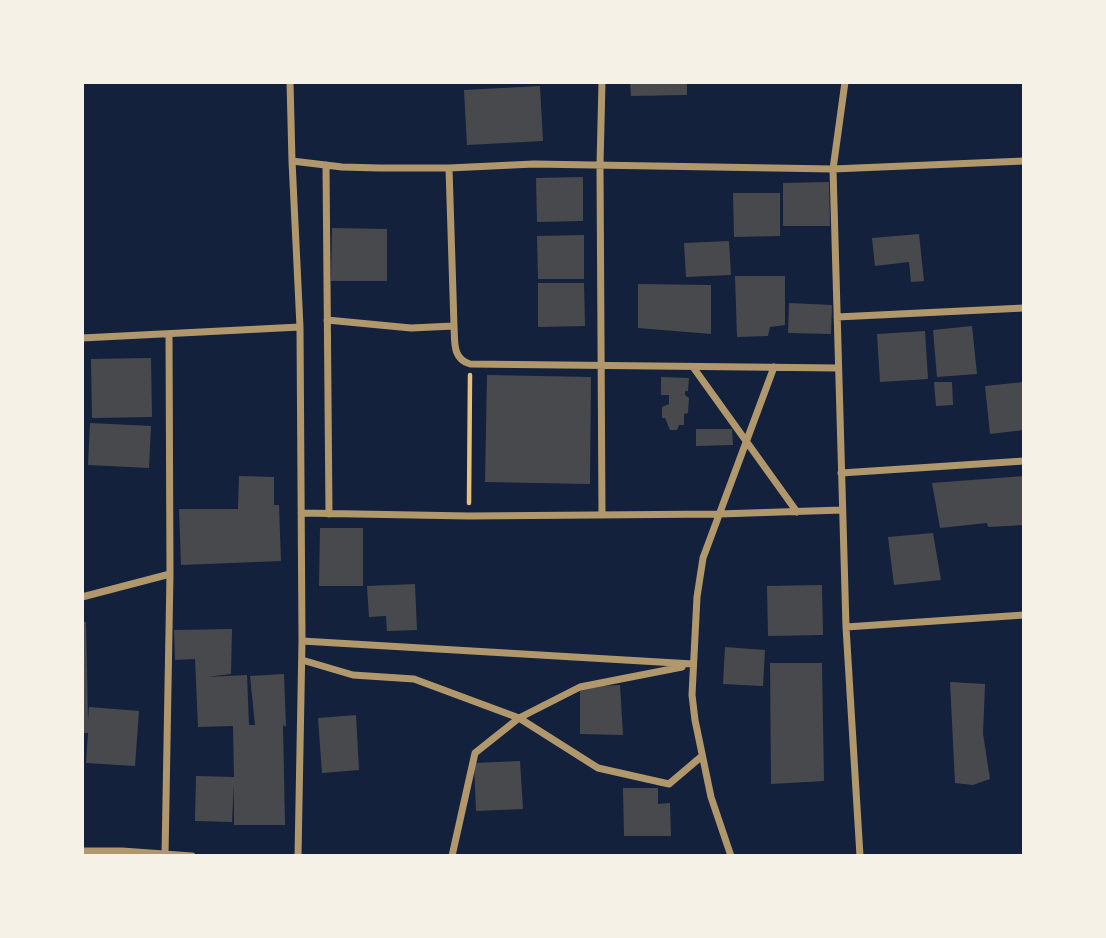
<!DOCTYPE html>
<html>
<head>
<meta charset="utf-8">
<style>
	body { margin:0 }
	#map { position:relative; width:1106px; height:938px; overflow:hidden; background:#14213d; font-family:Inter,sans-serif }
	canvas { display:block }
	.frame { position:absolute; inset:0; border:84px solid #f6f1e7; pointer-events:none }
</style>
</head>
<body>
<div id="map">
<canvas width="1106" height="938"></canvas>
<div class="frame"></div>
</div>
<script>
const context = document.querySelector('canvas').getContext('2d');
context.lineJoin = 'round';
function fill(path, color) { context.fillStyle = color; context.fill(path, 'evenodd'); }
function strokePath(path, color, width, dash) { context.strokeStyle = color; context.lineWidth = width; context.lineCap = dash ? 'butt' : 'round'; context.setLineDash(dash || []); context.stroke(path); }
fill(new Path2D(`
	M 630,82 L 687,82 L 687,95 L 631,96 Z
	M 540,86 L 543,141 L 467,145 L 464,90 Z
	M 583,177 L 583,221 L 537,222 L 536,178 Z
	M 829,182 L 830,226 L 783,226 L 783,183 Z
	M 733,193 L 780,193 L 780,236 L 734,237 Z
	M 332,228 L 387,229 L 387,281 L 331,281 Z
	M 919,234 L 924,281 L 911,282 L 909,262 L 875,266 L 872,238 Z
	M 584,235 L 584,279 L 538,279 L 537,236 Z
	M 729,241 L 731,275 L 686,277 L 684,243 Z
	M 735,276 L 785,276 L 785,325 L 770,327 L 768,336 L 737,337 Z
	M 538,283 L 584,283 L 585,326 L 538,327 Z
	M 638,284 L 711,285 L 711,334 L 638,328 Z
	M 789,303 L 832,305 L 831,334 L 788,333 Z
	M 972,326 L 977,374 L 937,377 L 933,330 Z
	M 925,331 L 928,379 L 880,382 L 877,334 Z
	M 151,358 L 152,417 L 92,418 L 91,359 Z
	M 487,375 L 591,377 L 590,484 L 485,482 Z
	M 661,377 L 689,378 L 688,391 L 685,391 L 685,395 L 689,398 L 688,413 L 684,414 L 684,425 L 679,425 L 677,430 L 670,430 L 665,418 L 662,418 L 662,407 L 669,404 L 669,395 L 661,395 Z
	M 934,382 L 952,382 L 953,405 L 936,406 Z
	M 1024,382 L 1024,430 L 990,434 L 985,386 Z
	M 90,423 L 151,426 L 149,468 L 88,465 Z
	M 696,429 L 732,429 L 733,445 L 696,446 Z
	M 239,476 L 274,477 L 274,505 L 279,505 L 281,561 L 181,565 L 179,509 L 238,509 Z
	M 1024,476 L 1024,525 L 988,527 L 987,523 L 940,528 L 932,483 Z
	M 320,528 L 363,528 L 363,586 L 319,586 Z
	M 933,533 L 941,580 L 894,585 L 888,537 Z
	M 415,584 L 417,630 L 387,631 L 386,616 L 369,617 L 367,586 Z
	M 822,585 L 823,635 L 768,636 L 767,586 Z
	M 82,622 L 86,622 L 88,720 L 89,707 L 139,711 L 135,766 L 86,763 L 88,733 L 82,733 Z
	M 232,629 L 231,674 L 207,677 L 247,675 L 249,725 L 255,725 L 250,676 L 284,674 L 286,727 L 283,725 L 285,825 L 234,825 L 234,784 L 232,822 L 195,821 L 196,776 L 234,777 L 233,726 L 198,727 L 195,659 L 175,660 L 174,630 Z
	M 725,647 L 765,650 L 763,686 L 723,684 Z
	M 770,663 L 822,663 L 824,781 L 771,784 Z
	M 950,682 L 985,684 L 983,734 L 990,779 L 973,785 L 955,783 Z
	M 620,685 L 623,735 L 580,734 L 580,687 Z
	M 356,715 L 359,770 L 322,773 L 318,718 Z
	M 520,761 L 523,809 L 476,811 L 474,763 Z
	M 623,788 L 658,788 L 658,804 L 670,803 L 671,836 L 624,836 Z`), '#48494c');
strokePath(new Path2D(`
	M 469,503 L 470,375`), '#e5c07b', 4.5);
strokePath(new Path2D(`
	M 290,82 L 292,161 L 300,327 L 302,641 L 298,856
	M 845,82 L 833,169 L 846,627 L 860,856
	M 292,161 L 342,167 L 380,168 L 449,168 L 534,164 L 833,169 L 1024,161
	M 326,165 L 329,514
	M 449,168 L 454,326
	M 837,317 L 1024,308
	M 327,320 L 411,328 L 454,326 C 455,341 452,359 470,364 L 838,368
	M 82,338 L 300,327
	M 693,367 L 797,512
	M 841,473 L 1024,461
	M 301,513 L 469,516 L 719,514 L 842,510
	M 602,515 L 600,165 L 602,82
	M 82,597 L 170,574
	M 846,627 L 1024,615
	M 302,641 L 693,664
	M 302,660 L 353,675 L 414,679 L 519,718 L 598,768 L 669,784 L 702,756
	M 82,851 L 122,851 L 192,856
	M 165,856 L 170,574 L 169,334
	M 452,856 L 475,753 L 519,718 L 580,687 L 682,667
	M 731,856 L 711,797 L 695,720 L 692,695 L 697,597 L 703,558 L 774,367`), '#b1986c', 7);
</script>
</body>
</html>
